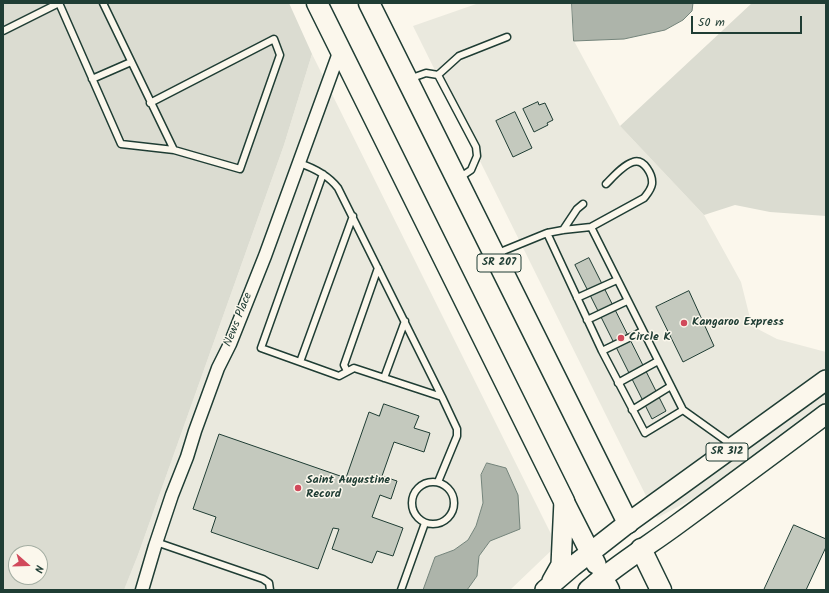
<!DOCTYPE html>
<html>
<head>
<meta charset="utf-8">
<style>
	body { margin:0 }
	#map { position:relative; width:829px; height:593px; overflow:hidden; background:#fbf7ec; font-family:Kalam,sans-serif }
	canvas { display:block }
	.frame { position:absolute; inset:0; border:4px solid #1f3d34; pointer-events:none }
	.north { position:absolute; left:8px; top:545px; width:40px; height:40px; box-sizing:border-box; background:#fbf7ec; border:1px solid #a3ada2; border-radius:50%; rotate:110deg; font-size:11px; font-weight:700; line-height:16px; text-align:center; color:#1f3d34 }
	.north::after { content:''; display:block; margin:auto; width:14px; height:18px; background:#d1495b; clip-path:polygon(50% 0,100% 100%,50% 72%,0 100%) }
	.scale { position:absolute; left:691px; top:16px; width:111px; height:18px; box-sizing:border-box; border:2px solid #1f3d34; border-top:0; padding-left:5px; font-size:12px; line-height:14px; white-space:nowrap; color:#1f3d34; -webkit-text-stroke:3px #fbf7ec; paint-order:stroke }
</style>
</head>
<body>
<div id="map">
<canvas width="829" height="593"></canvas>
<div class="frame"></div>
<div class="north">N</div>
<div class="scale">50 m</div>
</div>
<script>
const context = document.querySelector('canvas').getContext('2d');
context.lineJoin = 'round';
function fill(path, color) { context.fillStyle = color; context.fill(path, 'evenodd'); }
function strokePath(path, color, width, dash) { context.strokeStyle = color; context.lineWidth = width; context.lineCap = dash ? 'butt' : 'round'; context.setLineDash(dash || []); context.stroke(path); }
function write(font, color, halo, rows, align = 'center') {
  context.font = font + ' Kalam,sans-serif'; context.lineWidth = 3; context.setLineDash([]); context.textBaseline = 'middle'; context.strokeStyle = halo; context.fillStyle = color; for (const [text, x, y, turn = 0] of rows) {
    context.save(); context.translate(x, y); context.rotate((+turn || 0) * Math.PI / 180); context.textAlign = isNaN(turn) ? turn : align; if (halo) context.strokeText(text, 0, 0); context.fillText(text, 0, 0); context.restore();
  }
}
fill(new Path2D(`
	M 479,3 L 572,3 L 574,41 L 620,126 L 704,215 L 741,282 L 752,326 L 777,339 L 826,352 L 826,427 L 657,518 L 413,26 Z
	M 312,54 L 556,544 L 556,546 L 510,590 L 467,590 L 477,576 L 479,556 L 490,541 L 481,475 L 483,503 L 476,526 L 468,540 L 454,550 L 435,557 L 423,590 L 124,590 L 138,555 L 284,145 Z`), '#eae9de');
fill(new Path2D(`
	M 3,3 L 289,3 L 312,54 L 284,145 L 138,555 L 124,590 L 3,590 ZM 16,553 L 40,553 L 40,577 L 16,577 Z
	M 752,3 L 826,3 L 826,216 L 770,212 L 735,205 L 704,215 L 620,126 Z`), '#dbdcd1');
const water = new Path2D(`
	M 572,3 L 693,3 L 692,11 L 683,20 L 665,30 L 624,39 L 574,41 Z
	M 487,463 L 506,468 L 518,495 L 520,529 L 490,541 L 479,556 L 477,576 L 467,590 L 423,590 L 435,557 L 454,550 L 468,540 L 476,526 L 483,503 L 481,475 Z`);
fill(water, '#adb4aa');
strokePath(water, '#74847b', 1);
const building = new Path2D(`
	M 538,102 L 539,105 L 545,103 L 553,120 L 547,123 L 548,125 L 534,132 L 523,109 Z
	M 515,112 L 532,148 L 513,157 L 496,121 Z
	M 589,258 L 666,411 L 652,419 L 575,265 Z
	M 689,291 L 714,346 L 683,362 L 656,307 Z
	M 384,404 L 419,416 L 414,428 L 430,433 L 424,452 L 394,442 L 382,476 L 397,481 L 391,499 L 380,495 L 372,517 L 403,528 L 393,556 L 377,551 L 372,563 L 332,549 L 339,529 L 333,528 L 318,569 L 211,532 L 216,517 L 193,509 L 219,434 L 346,478 L 369,412 L 379,416 Z
	M 794,525 L 826,539 L 826,547 L 806,590 L 764,590 Z`);
fill(building, '#c4c9be');
strokePath(building, '#1f3d34', 1);
const service = new Path2D(`
	M 59,3 L 121,144 L 174,150
	M 103,3 L 174,150 L 240,169 L 280,55 L 274,39 L 150,103
	M 3,31 L 59,3
	M 438,75 L 459,56 L 507,37
	M 92,79 L 131,62
	M 409,79 L 426,73 L 438,75 L 476,147 L 477,156 L 471,170 L 459,178
	M 299,163 C 314,168 328,175 338,188 L 442,397 L 457,429 L 457,436 L 438,482
	M 323,174 L 261,348 L 339,376 L 354,368 L 442,397
	M 591,227 L 644,198 C 647,194 651,190 652,184 C 653,175 644,158 633,162 C 623,165 613,177 606,184
	M 563,230 L 577,209 L 583,204
	M 547,233 L 563,230 L 591,227 L 683,410
	M 498,253 L 547,233 L 602,351 L 645,433 L 683,410 L 732,445
	M 577,298 L 617,280
	M 587,320 L 627,301
	M 602,351 L 643,331
	M 300,362 L 353,216
	M 347,371 L 344,365 L 378,268
	M 384,378 L 405,321
	M 618,383 L 658,361
	M 632,410 L 671,386
	M412 503a21 21 0 1 1 42 0a21 21 0 1 1-42 0Z
	M 156,542 L 263,579 L 269,583 L 270,590
	M 401,590 L 425,523`);
const minor = new Path2D(`
	M 142,590 L 155,546 L 172,495 L 187,457 L 195,431 L 218,368 L 230,344 L 265,256 L 340,50`);
const primary = new Path2D(`
	M 565,503 L 596,564
	M 552,581 L 561,565 L 564,501
	M 545,590 L 573,566 L 628,523 L 826,380
	M 588,590 C 616,565 648,546 679,523 C 728,487 777,451 826,414`);
const trunk = new Path2D(`
	M 317,3 L 564,501
	M 369,3 L 628,523
	M 641,549 L 661,590
	M 602,577 L 609,590`);
strokePath(service, '#1f3d34', 9);
strokePath(minor, '#1f3d34', 15);
strokePath(primary, '#1f3d34', 22);
strokePath(trunk, '#1f3d34', 23);
strokePath(service, '#fbf7ec', 6);
strokePath(minor, '#fbf7ec', 12);
strokePath(primary, '#fbf7ec', 19);
strokePath(trunk, '#fbf7ec', 20);
for (const [x, y, r, color] of [
	[684,323,4,"#d1495b"],
	[621,338,4,"#d1495b"],
	[298,488,4,"#d1495b"]
]) { const dot = new Path2D(); dot.arc(x, y, r, 0, 2 * Math.PI); context.fillStyle = color; context.fill(dot); strokePath(dot, '#fbf7ec', 1.5); }
for (const [x, y, w] of [
	[499,263,44],
	[727,452,42]
]) { const box = new Path2D(); box.roundRect(x - w / 2, y - 9, w, 18, 3); context.fillStyle = '#fbf7ec'; context.fill(box); strokePath(box, '#1f3d34', 1); }
write('bold 11px', '#1f3d34', null, [
	["SR 207",499,263],
	["SR 312",727,452]
]);
write('12px', '#1f3d34', '#fbf7ec', [
	["News Place",239,320,-68]
]);
write('bold 12px', '#1f3d34', '#fbf7ec', [
	["Kangaroo Express",692,323],
	["Circle K",629,338],
	["Saint Augustine",306,481],
	["Record",306,495]
], 'left');
</script>
</body>
</html>
